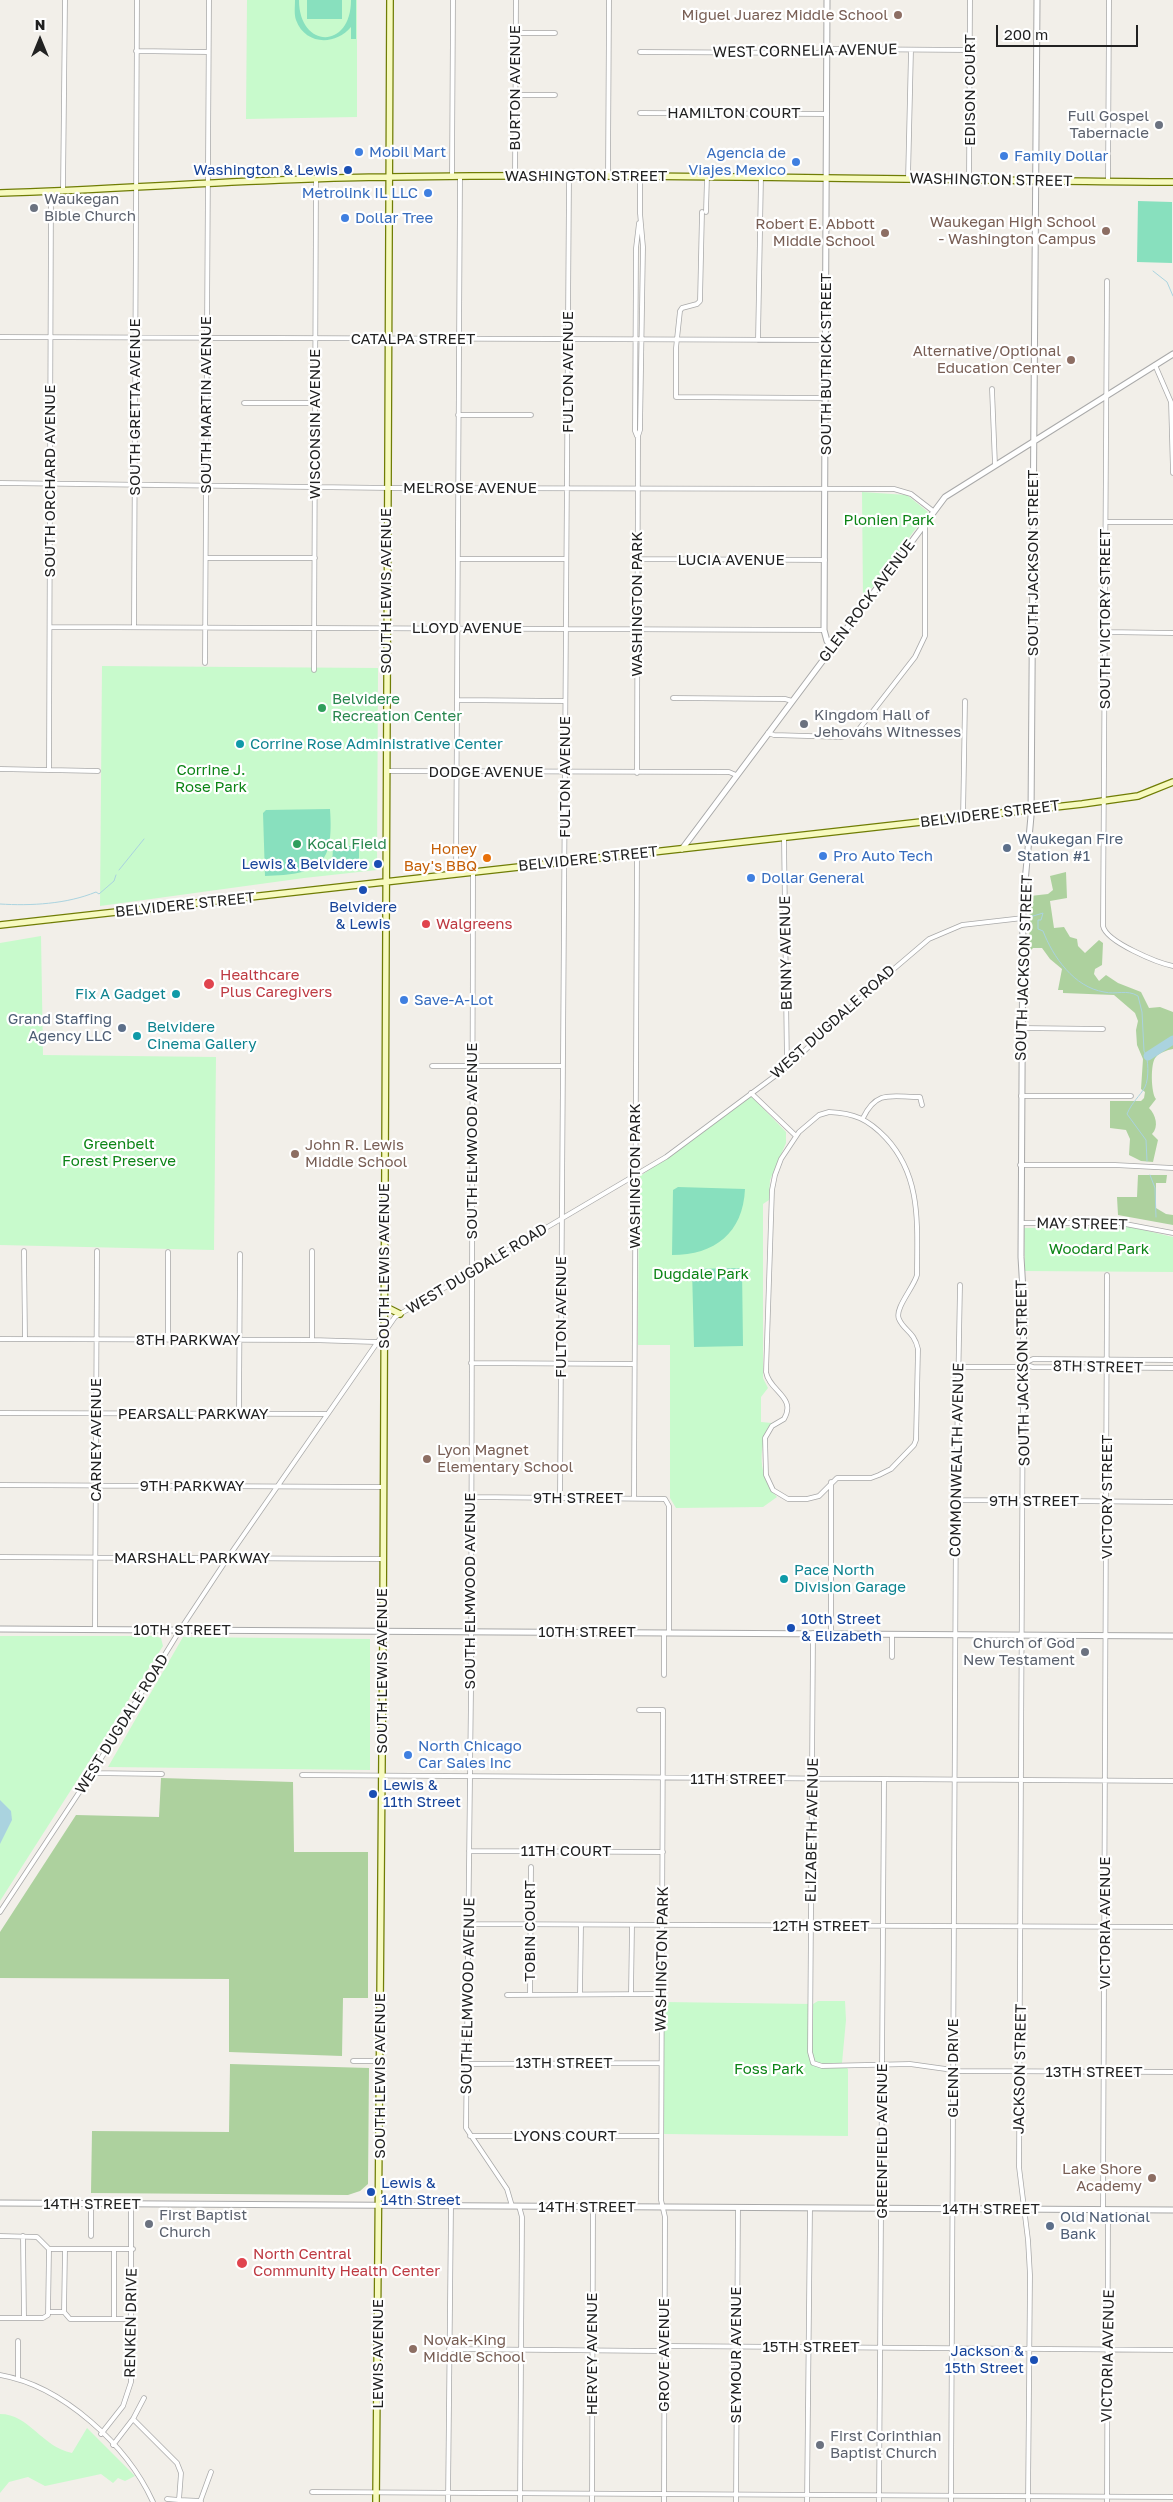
<!DOCTYPE html>
<html>
<head>
<meta charset="utf-8">
<style>
	body { margin:0 }
	#map { position:relative; width:1173px; height:2502px; overflow:hidden; background:#f2efe9; font-family:"Golos Text",sans-serif }
	canvas { display:block }
	.north { position:absolute; left:15px; top:15px; width:50px; height:50px; -webkit-text-stroke:4px #fff; paint-order:stroke; rotate:0deg; font-size:14px; font-weight:700; line-height:20px; text-align:center; color:#222 }
	.north::after { content:''; display:block; margin:auto; width:18px; height:22px; background:#222; clip-path:polygon(50% 0,100% 100%,50% 72%,0 100%) }
	.scale { position:absolute; left:996px; top:25px; width:142px; height:22px; box-sizing:border-box; border:2px solid #222; border-top:0; padding-left:6px; font-size:15px; line-height:18px; white-space:nowrap; color:#222; -webkit-text-stroke:4px #fff; paint-order:stroke }
</style>
</head>
<body>
<div id="map">
<canvas width="1173" height="2502"></canvas>
<div class="north">N</div>
<div class="scale">200 m</div>
</div>
<script>
const context = document.querySelector('canvas').getContext('2d');
context.lineJoin = 'round';
function fill(path, color) { context.fillStyle = color; context.fill(path, 'evenodd'); }
function strokePath(path, color, width, dash) { context.strokeStyle = color; context.lineWidth = width; context.lineCap = dash ? 'butt' : 'round'; context.setLineDash(dash || []); context.stroke(path); }
function write(font, color, halo, rows, align = 'center') {
  context.font = font + ' "Golos Text",sans-serif'; context.lineWidth = 4.5; context.setLineDash([]); context.textBaseline = 'middle'; context.strokeStyle = halo; context.fillStyle = color; for (const [text, x, y, turn = 0] of rows) {
    context.save(); context.translate(x, y); context.rotate((+turn || 0) * Math.PI / 180); context.textAlign = isNaN(turn) ? turn : align; if (halo) context.strokeText(text, 0, 0); context.fillText(text, 0, 0); context.restore();
  }
}
fill(new Path2D(`
	M 1066,872 L 1067,898 L 1050,901 L 1054,928 L 1064,927 L 1070,937 L 1077,939 L 1078,946 L 1085,953 L 1099,940 L 1103,943 L 1102,965 L 1095,969 L 1094,974 L 1099,981 L 1106,975 L 1118,983 L 1141,992 L 1149,1008 L 1160,1007 L 1173,1012 L 1173,1049 C 1167,1050 1159,1053 1156,1057 C 1150,1062 1151,1094 1156,1099 L 1149,1108 C 1156,1115 1159,1127 1152,1134 L 1158,1140 L 1153,1162 L 1141,1161 L 1129,1155 L 1130,1139 L 1126,1130 L 1110,1128 L 1110,1101 L 1141,1101 L 1144,1098 L 1145,1092 L 1141,1089 L 1143,1059 L 1137,1045 L 1136,1030 L 1138,1021 L 1135,1013 L 1114,995 L 1063,993 L 1063,990 L 1058,990 L 1062,969 L 1050,959 L 1042,948 L 1033,948 L 1029,952 L 1030,896 L 1048,894 L 1053,890 L 1050,876 Z
	M 1138,1175 L 1167,1175 L 1166,1183 L 1156,1183 L 1156,1208 L 1166,1214 L 1173,1215 L 1173,1225 L 1118,1215 L 1117,1197 L 1137,1197 Z
	M 161,1778 L 293,1782 L 294,1852 L 368,1852 L 368,1998 L 343,1998 L 342,2056 L 229,2052 L 229,1979 L 0,1978 L 0,1932 L 76,1815 L 159,1817 Z
	M 230,2064 L 369,2068 L 368,2184 L 360,2191 L 348,2195 L 91,2193 L 92,2131 L 229,2132 Z`), '#add19e');
fill(new Path2D(`
	M 247,0 L 357,0 L 357,117 L 246,119 Z
	M 862,492 L 907,495 L 928,512 L 863,600 Z
	M 102,666 L 378,668 L 377,870 L 304,878 L 100,906 Z
	M 41,936 L 43,1055 L 216,1057 L 214,1250 L 0,1245 L 0,943 Z
	M 751,1096 L 786,1132 L 786,1143 L 770,1180 L 769,1200 L 763,1204 L 763,1378 L 768,1388 L 761,1397 L 761,1422 L 772,1423 C 757,1447 758,1476 777,1497 L 763,1507 L 676,1508 L 670,1498 L 670,1345 L 638,1345 L 639,1177 Z
	M 1131,1227 L 1173,1237 L 1173,1272 L 1025,1271 L 1024,1228 Z
	M 0,1636 L 154,1636 L 161,1638 L 163,1646 L 0,1901 Z
	M 183,1637 L 370,1639 L 370,1770 L 108,1767 Z
	M 818,2001 L 845,2001 L 846,2020 L 842,2063 L 848,2069 L 848,2136 L 663,2134 L 664,2002 L 813,2004 Z
	M 0,2414 C 29,2414 42,2447 72,2453 L 87,2428 L 135,2476 L 125,2481 L 118,2478 L 113,2483 L 101,2474 L 45,2486 L 28,2477 L 9,2482 L 0,2493 Z`), '#c8facc');
fill(new Path2D(`
	M 295,0 L 299,0 C 299,49 351,50 351,0 L 356,0 L 356,39 L 351,39 L 351,27 C 335,46 305,45 296,20 C 294,14 295,7 295,0 Z
	M 307,0 L 342,0 L 342,19 L 307,19 Z
	M 1138,201 L 1172,202 L 1172,263 L 1137,262 Z
	M 330,809 C 334,866 320,874 265,876 L 263,813 L 266,810 Z
	M 333,846 L 359,846 L 359,868 L 332,868 Z
	M 678,1187 L 745,1189 C 743,1233 715,1255 672,1255 L 673,1190 Z
	M 742,1268 L 743,1346 L 694,1347 L 692,1269 Z`), '#88e0be');
fill(new Path2D(`
	M 0,1800 L 11,1811 L 12,1820 L 0,1844 Z`), '#aad3df');
strokePath(new Path2D(`
	M 1153,271 L 1167,282 L 1173,296
	M 119,870 L 144,839
	M 0,904 C 31,906 67,904 96,892 L 99,894 L 114,881 L 116,875
	M 1030,917 L 1043,913 L 1041,920 L 1038,920 L 1038,929 L 1043,931 C 1053,957 1074,987 1104,992 C 1116,995 1127,989 1138,996 L 1142,1012 L 1144,1051 C 1149,1058 1149,1079 1145,1087 C 1140,1096 1132,1102 1127,1114 L 1146,1140 L 1147,1161
	M 1150,1175 L 1155,1188 L 1156,1217`), '#aad3df', 1);
strokePath(new Path2D(`
	M 1148,1056 L 1173,1040`), '#aad3df', 9);
const minor = new Path2D(`
	M 516,33 L 555,33
	M 136,51 L 208,52
	M 640,52 L 817,53 L 833,49 L 970,50
	M 515,95 L 555,95
	M 640,113 L 827,114
	M 515,176 L 516,0
	M 608,176 L 609,0
	M 452,177 L 453,0
	M 908,179 L 911,50
	M 969,180 L 970,0
	M 1108,182 L 1109,0
	M 63,191 L 65,0
	M 702,212 L 700,301 L 697,304 L 682,308 L 680,311 L 676,348 L 676,397 L 826,398
	M 706,212 L 707,176
	M 640,214 L 640,176
	M 1107,281 L 1103,926 C 1106,942 1158,963 1173,966
	M 0,337 L 826,340
	M 758,340 L 761,177
	M 1155,365 L 1171,402 L 1173,473
	M 992,389 L 995,465
	M 244,403 L 316,403
	M 458,415 L 531,415
	M 637,436 L 635,431 L 636,248 L 639,223
	M 0,483 L 391,488 L 894,489 L 911,494 L 933,511
	M 1106,522 L 1173,522
	M 206,558 L 315,558
	M 458,559 L 566,559
	M 637,559 L 825,560
	M 50,627 L 824,630
	M 134,627 L 137,0
	M 1105,632 L 1173,633
	M 205,663 L 209,0
	M 314,670 L 316,178
	M 673,698 L 785,699 L 792,701
	M 457,700 L 565,701
	M 768,733 L 774,735 L 841,737 L 856,733 L 915,657 L 925,636 L 925,523
	M 0,769 L 98,771
	M 49,770 L 51,191
	M 387,771 L 729,772 L 736,775
	M 637,773 L 638,436 L 640,430 L 643,247 L 640,213
	M 963,818 L 965,701
	M 784,838 L 787,1067
	M 473,872 L 471,1689 L 466,2128 L 507,2189 L 512,2206
	M 456,874 L 460,177
	M 1021,1028 L 1103,1029
	M 432,1066 L 563,1066
	M 751,1093 L 796,1136
	M 1021,1096 L 1131,1096
	M 829,1112 C 854,1113 868,1119 886,1138 C 922,1177 917,1225 917,1275 C 914,1287 894,1309 899,1319 C 904,1331 914,1331 918,1349 L 916,1440 L 914,1445 L 891,1469 L 879,1475 L 871,1478 L 837,1478 L 819,1496 L 807,1499 L 788,1499 L 773,1490 L 766,1475 L 765,1438 L 772,1426 L 784,1419 C 797,1397 769,1391 766,1372 L 772,1190 L 775,1175 L 781,1159 L 799,1132 L 819,1115 Z
	M 863,1118 C 877,1089 892,1097 920,1097 L 922,1105
	M 1020,1165 L 1115,1165 L 1173,1168
	M 1021,1223 L 1120,1223 L 1173,1233
	M 24,1251 L 25,1339
	M 0,1339 L 312,1340 L 376,1342
	M 168,1340 L 168,1252
	M 312,1340 L 312,1251
	M 471,1363 L 634,1364
	M 1023,1364 L 1019,2167 L 1028,2240 L 1030,2275 L 1028,2502
	M 1023,1364 L 1033,1359 L 1173,1360
	M 1023,1364 L 1033,1367 L 1173,1368
	M 959,1367 L 1023,1367
	M 0,1413 L 326,1414
	M 239,1414 L 240,1254
	M 0,1485 L 383,1487
	M 471,1497 L 665,1499 L 669,1506 L 669,1633
	M 560,1498 L 569,176
	M 634,1498 L 637,853
	M 956,1500 L 1173,1502
	M 0,1557 L 383,1559
	M 95,1629 L 97,1251
	M 813,1633 L 810,2052 L 813,2063 L 822,2066 L 910,2064 L 960,2071 L 1173,2072
	M 831,1633 L 831,1482
	M 892,1657 L 892,1634
	M 664,1675 L 664,1633
	M 639,1710 L 663,1710 L 661,2200 L 665,2217 L 664,2502
	M 92,1773 L 162,1774
	M 302,1775 L 1173,1781
	M 469,1851 L 663,1852
	M 0,1912 L 92,1773 L 180,1630 L 227,1559 L 395,1317 L 666,1157 L 787,1067 L 875,985 L 929,939 L 962,925 L 1023,918
	M 468,1924 L 1173,1927
	M 580,1994 L 581,1925
	M 631,1994 L 632,1925
	M 507,1995 L 657,1994
	M 530,1995 L 531,1867
	M 353,2061 L 380,2061
	M 467,2064 L 661,2063
	M 470,2136 L 661,2136
	M 91,2204 L 91,2236
	M 519,2206 L 522,2217 L 520,2502
	M 1103,2210 L 1107,1275
	M 0,2236 L 37,2237 L 49,2249 L 48,2315 L 43,2318 L 0,2318
	M 23,2236 L 24,2318
	M 49,2249 L 133,2249
	M 114,2249 L 114,2319
	M 49,2312 L 64,2312 L 70,2319 L 132,2319
	M 64,2312 L 65,2249
	M 449,2349 L 658,2351 L 670,2346 L 1173,2350
	M 0,2375 C 63,2386 127,2445 153,2502
	M 18,2379 L 18,2341
	M 133,2419 L 177,2463 L 181,2473 L 179,2500 L 201,2501
	M 101,2434 L 123,2406 L 131,2382 L 131,2204
	M 113,2445 L 133,2419 L 144,2398
	M 312,2492 L 1173,2497
	M 167,2499 L 179,2500
	M 200,2502 L 211,2472
	M 448,2502 L 451,2206
	M 592,2502 L 593,2207
	M 736,2502 L 738,2207
	M 807,2502 L 810,2208
	M 879,2502 L 884,1780
	M 951,2502 L 956,1500 L 960,1285
	M 1107,2502 L 1108,2210`);
const tertiary = new Path2D(`
	M 827,0 L 824,630 L 827,641 L 832,648
	M 682,849 L 945,497 L 1173,354
	M 1023,1364 L 1024,1308 L 1021,1257 L 1023,904 L 1031,816 L 1037,0
	M 0,1629 L 1173,1636
	M 0,2203 L 1173,2210`);
const secondary = new Path2D(`
	M 0,193 C 130,189 259,178 389,177 C 650,173 912,180 1173,182
	M 0,925 L 1082,804 L 1138,796 L 1173,782
	M 384,1306 L 400,1314
	M 376,2502 L 383,1631 L 390,0`);
strokePath(minor, '#a9a9a9', 5.5);
strokePath(tertiary, '#a9a9a9', 7);
strokePath(secondary, '#707d05', 8);
strokePath(minor, '#fff', 4);
strokePath(tertiary, '#fff', 5);
strokePath(secondary, '#f7fabf', 5.5);
for (const [x, y, r, color] of [
	[898,15,5,"#8d6e63"],
	[1159,125,5,"#6b7280"],
	[359,152,5,"#3f7fe0"],
	[1004,156,5,"#3f7fe0"],
	[796,162,5,"#3f7fe0"],
	[348,170,5,"#1a4fb4"],
	[428,193,5,"#3f7fe0"],
	[34,208,5,"#6b7280"],
	[345,218,5,"#3f7fe0"],
	[1106,231,5,"#8d6e63"],
	[885,233,5,"#8d6e63"],
	[1071,360,5,"#8d6e63"],
	[322,708,5,"#2e9e5b"],
	[804,724,5,"#6b7280"],
	[240,744,5,"#0f9aa8"],
	[297,844,5,"#2e9e5b"],
	[1007,848,5,"#5c6f8a"],
	[823,856,5,"#3f7fe0"],
	[487,858,5,"#e8710a"],
	[378,864,5,"#1a4fb4"],
	[751,878,5,"#3f7fe0"],
	[363,890,5,"#1a4fb4"],
	[426,924,5,"#e0444e"],
	[209,984,6,"#e0444e"],
	[176,994,5,"#0f9aa8"],
	[404,1000,5,"#3f7fe0"],
	[122,1028,5,"#5c6f8a"],
	[137,1036,5,"#0f9aa8"],
	[295,1154,5,"#8d6e63"],
	[427,1459,5,"#8d6e63"],
	[784,1579,5,"#0f9aa8"],
	[791,1628,5,"#1a4fb4"],
	[1085,1652,5,"#6b7280"],
	[408,1755,5,"#3f7fe0"],
	[373,1794,5,"#1a4fb4"],
	[1152,2178,5,"#8d6e63"],
	[371,2192,5,"#1a4fb4"],
	[149,2224,5,"#6b7280"],
	[1050,2226,5,"#5c6f8a"],
	[242,2263,6,"#e0444e"],
	[413,2349,5,"#8d6e63"],
	[1034,2360,5,"#1a4fb4"],
	[820,2445,5,"#6b7280"]
]) { const dot = new Path2D(); dot.arc(x, y, r, 0, 2 * Math.PI); context.fillStyle = color; context.fill(dot); strokePath(dot, '#fff', 2); }
write('15px', '#785e54', '#fff', [
	["Miguel Juarez Middle School",888,15],
	["Waukegan High School",1096,222],
	["- Washington Campus",1096,239],
	["Robert E. Abbott",875,224],
	["Middle School",875,241],
	["Alternative/Optional",1061,351],
	["Education Center",1061,368],
	["John R. Lewis",305,1145,"left"],
	["Middle School",305,1162,"left"],
	["Lyon Magnet",437,1450,"left"],
	["Elementary School",437,1467,"left"],
	["Lake Shore",1142,2169],
	["Academy",1142,2186],
	["Novak-King",423,2340,"left"],
	["Middle School",423,2357,"left"]
], 'right');
write('15px', '#222', '#fff', [
	["WEST CORNELIA AVENUE",805,51,-1],
	["BURTON AVENUE",515,88,-90],
	["EDISON COURT",970,90,-90],
	["HAMILTON COURT",734,113],
	["WASHINGTON STREET",586,176],
	["WASHINGTON STREET",991,180,1],
	["CATALPA STREET",413,339],
	["SOUTH BUTRICK STREET",826,364,-90],
	["FULTON AVENUE",568,372,-90],
	["SOUTH MARTIN AVENUE",206,405,-90],
	["SOUTH GRETTA AVENUE",135,407,-90],
	["WISCONSIN AVENUE",315,424,-90],
	["SOUTH ORCHARD AVENUE",50,481,-90],
	["MELROSE AVENUE",470,488],
	["LUCIA AVENUE",731,560],
	["SOUTH JACKSON STREET",1033,563,-90],
	["SOUTH LEWIS AVENUE",386,591,-90],
	["GLEN ROCK AVENUE",867,601,-53],
	["WASHINGTON PARK",637,604,-90],
	["SOUTH VICTORY STREET",1105,619,-90],
	["LLOYD AVENUE",467,628],
	["DODGE AVENUE",486,772],
	["FULTON AVENUE",565,777,-90],
	["BELVIDERE STREET",990,814,-7],
	["BELVIDERE STREET",588,859,-6],
	["BELVIDERE STREET",185,905,-6],
	["BENNY AVENUE",786,953,-91],
	["SOUTH JACKSON STREET",1024,968,-88],
	["WEST DUGDALE ROAD",833,1022,-42],
	["SOUTH ELMWOOD AVENUE",472,1141,-90],
	["WASHINGTON PARK",635,1176,-90],
	["MAY STREET",1082,1224,1],
	["SOUTH LEWIS AVENUE",384,1266,-90],
	["WEST DUGDALE ROAD",477,1269,-31],
	["FULTON AVENUE",561,1317,-90],
	["8TH PARKWAY",188,1340],
	["8TH STREET",1098,1367,1],
	["SOUTH JACKSON STREET",1023,1373,-91],
	["PEARSALL PARKWAY",193,1414],
	["CARNEY AVENUE",96,1440,-90],
	["COMMONWEALTH AVENUE",957,1460,-89],
	["9TH PARKWAY",192,1486],
	["VICTORY STREET",1107,1497,-90],
	["9TH STREET",578,1498],
	["9TH STREET",1034,1501],
	["MARSHALL PARKWAY",192,1558],
	["SOUTH ELMWOOD AVENUE",470,1591,-90],
	["10TH STREET",182,1630],
	["10TH STREET",587,1632],
	["SOUTH LEWIS AVENUE",382,1671,-90],
	["WEST DUGDALE ROAD",122,1724,-58],
	["11TH STREET",738,1779],
	["ELIZABETH AVENUE",812,1830,-89],
	["11TH COURT",566,1851],
	["VICTORIA AVENUE",1105,1923,-90],
	["12TH STREET",821,1926],
	["TOBIN COURT",530,1931,-90],
	["WASHINGTON PARK",662,1959,-89],
	["SOUTH ELMWOOD AVENUE",468,1996,-89],
	["13TH STREET",564,2063],
	["GLENN DRIVE",953,2068,-90],
	["JACKSON STREET",1020,2069,-89],
	["13TH STREET",1094,2072],
	["SOUTH LEWIS AVENUE",380,2076,-90],
	["LYONS COURT",565,2136],
	["GREENFIELD AVENUE",882,2141,-90],
	["14TH STREET",92,2204],
	["14TH STREET",587,2207],
	["14TH STREET",991,2209],
	["RENKEN DRIVE",131,2323,-89],
	["15TH STREET",811,2347],
	["LEWIS AVENUE",378,2354,-90],
	["HERVEY AVENUE",592,2354,-90],
	["GROVE AVENUE",664,2355,-90],
	["SEYMOUR AVENUE",736,2355,-90],
	["VICTORIA AVENUE",1108,2356,-89]
]);
write('15px', '#5b616d', '#fff', [
	["Full Gospel",1149,116,"right"],
	["Tabernacle",1149,133,"right"],
	["Waukegan",44,199],
	["Bible Church",44,216],
	["Kingdom Hall of",814,715],
	["Jehovahs Witnesses",814,732],
	["Church of God",1075,1643,"right"],
	["New Testament",1075,1660,"right"],
	["First Baptist",159,2215],
	["Church",159,2232],
	["First Corinthian",830,2436],
	["Baptist Church",830,2453]
], 'left');
write('15px', '#366cbe', '#fff', [
	["Mobil Mart",369,152],
	["Agencia de",786,153,"right"],
	["Viajes Mexico",786,170,"right"],
	["Family Dollar",1014,156],
	["Metrolink IL LLC",418,193,"right"],
	["Dollar Tree",355,218],
	["Pro Auto Tech",833,856],
	["Dollar General",761,878],
	["Save-A-Lot",414,1000],
	["North Chicago",418,1746],
	["Car Sales Inc",418,1763]
], 'left');
write('15px', '#164399', '#fff', [
	["Washington & Lewis",338,170],
	["Lewis & Belvidere",368,864],
	["Belvidere",363,907,"center"],
	["& Lewis",363,924,"center"],
	["10th Street",801,1619,"left"],
	["& Elizabeth",801,1636,"left"],
	["Lewis &",383,1785,"left"],
	["11th Street",383,1802,"left"],
	["Lewis &",381,2183,"left"],
	["14th Street",381,2200,"left"],
	["Jackson &",1024,2351],
	["15th Street",1024,2368]
], 'right');
write('15px', '#0c8416', '#fff', [
	["Plonien Park",889,520],
	["Corrine J.",211,770],
	["Rose Park",211,787],
	["Greenbelt",119,1144],
	["Forest Preserve",119,1161],
	["Woodard Park",1099,1249],
	["Dugdale Park",701,1274],
	["Foss Park",769,2069]
]);
write('15px', '#27864d', '#fff', [
	["Belvidere",332,699],
	["Recreation Center",332,716],
	["Kocal Field",307,844]
], 'left');
write('15px', '#0d838f', '#fff', [
	["Corrine Rose Administrative Center",250,744],
	["Fix A Gadget",166,994,"right"],
	["Belvidere",147,1027],
	["Cinema Gallery",147,1044],
	["Pace North",794,1570],
	["Division Garage",794,1587]
], 'left');
write('15px', '#4e5e75', '#fff', [
	["Waukegan Fire",1017,839],
	["Station #1",1017,856],
	["Grand Staffing",112,1019,"right"],
	["Agency LLC",112,1036,"right"],
	["Old National",1060,2217],
	["Bank",1060,2234]
], 'left');
write('15px', '#c56008', '#fff', [
	["Honey",477,849],
	["Bay's BBQ",477,866]
], 'right');
write('15px', '#be3a42', '#fff', [
	["Walgreens",436,924],
	["Healthcare",220,975],
	["Plus Caregivers",220,992],
	["North Central",253,2254],
	["Community Health Center",253,2271]
], 'left');
</script>
</body>
</html>
